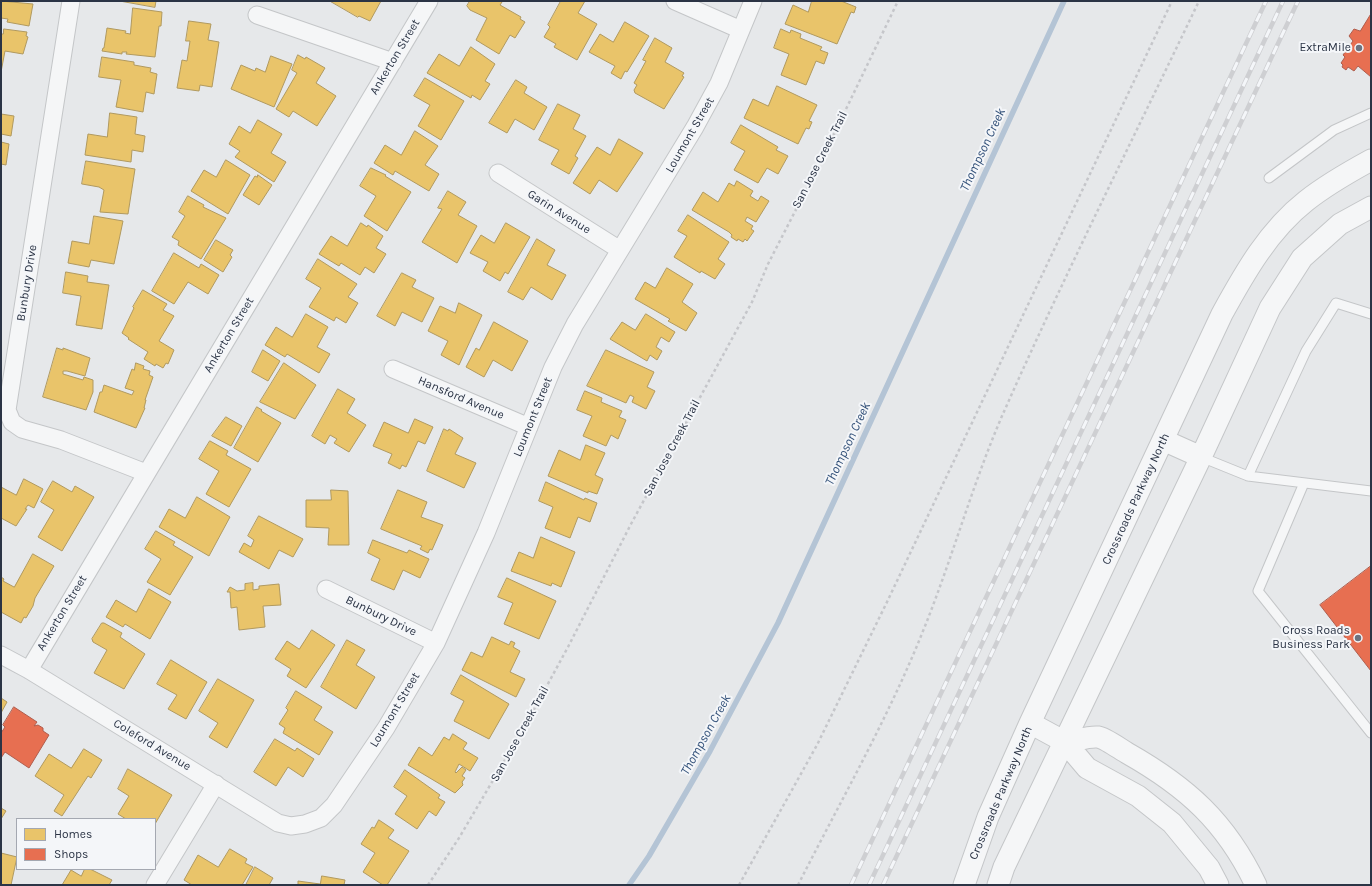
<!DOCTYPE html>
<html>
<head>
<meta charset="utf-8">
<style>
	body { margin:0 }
	#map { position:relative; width:1372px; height:886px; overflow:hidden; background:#e6e8ea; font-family:Karla,sans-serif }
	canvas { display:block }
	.frame { position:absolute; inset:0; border:2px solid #2b3445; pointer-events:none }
	.legend { position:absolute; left:16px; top:818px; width:140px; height:52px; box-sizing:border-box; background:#f4f6f9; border:1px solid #a4a8b1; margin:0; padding:5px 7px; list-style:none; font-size:12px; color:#2b3445 }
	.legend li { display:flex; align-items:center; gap:8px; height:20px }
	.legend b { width:20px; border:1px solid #a4a8b1 }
</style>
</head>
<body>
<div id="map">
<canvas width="1372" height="886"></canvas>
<div class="frame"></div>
<ul class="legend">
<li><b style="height:11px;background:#e9c46a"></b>Homes</li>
<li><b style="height:11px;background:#e76f51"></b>Shops</li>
</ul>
</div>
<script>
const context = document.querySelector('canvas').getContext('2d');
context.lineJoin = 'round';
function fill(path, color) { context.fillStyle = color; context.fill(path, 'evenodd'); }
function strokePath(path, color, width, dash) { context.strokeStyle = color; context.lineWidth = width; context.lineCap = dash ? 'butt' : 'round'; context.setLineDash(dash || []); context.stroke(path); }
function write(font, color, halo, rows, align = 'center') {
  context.font = font + ' Karla,sans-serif'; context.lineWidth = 4; context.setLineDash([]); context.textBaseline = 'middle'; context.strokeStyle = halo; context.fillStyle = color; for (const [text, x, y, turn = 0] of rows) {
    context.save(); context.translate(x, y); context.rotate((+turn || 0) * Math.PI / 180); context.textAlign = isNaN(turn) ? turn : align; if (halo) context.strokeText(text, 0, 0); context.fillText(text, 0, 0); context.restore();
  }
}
const homes = new Path2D(`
	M 1,1 L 33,4 L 29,26 L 7,22 L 8,19 L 1,18 Z
	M 120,1 L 156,1 L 155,7 Z
	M 330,1 L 381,1 L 370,21 L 359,16 L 358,17 Z
	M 470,1 L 500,1 L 502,2 L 500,5 L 521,17 L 520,19 L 525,22 L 515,38 L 510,35 L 499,54 L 476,40 L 487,18 L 470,10 L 467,6 Z
	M 561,1 L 585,1 L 578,13 L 597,24 L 577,60 L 554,47 L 556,44 L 544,37 L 550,27 L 548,25 Z
	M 812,1 L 841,1 L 856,7 L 854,13 L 851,12 L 837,44 L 785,24 L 793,5 L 808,12 Z
	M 133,8 L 162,12 L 161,26 L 159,26 L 155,57 L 126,54 L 127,52 L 122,52 L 122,54 L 102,51 L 103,48 L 104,48 L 107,28 L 126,31 L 125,33 L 130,34 Z
	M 189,21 L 211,24 L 208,40 L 219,42 L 212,87 L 200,85 L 199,91 L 177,88 L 182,60 L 187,61 L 190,41 L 186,41 Z
	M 625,22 L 649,36 L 627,72 L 625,71 L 621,79 L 611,73 L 615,66 L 589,52 L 600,34 L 613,42 Z
	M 4,29 L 27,32 L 26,36 L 28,37 L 23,54 L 5,51 L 1,72 L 1,34 L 3,34 Z
	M 781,29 L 790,33 L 791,30 L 801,34 L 800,38 L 822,47 L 820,50 L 828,53 L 824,64 L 816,61 L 806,85 L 781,75 L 789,54 L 774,48 Z
	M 655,38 L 672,48 L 665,62 L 684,73 L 682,76 L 684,77 L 664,109 L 635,93 L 634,90 L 637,85 L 634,83 L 646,61 L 643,60 Z
	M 471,47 L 495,64 L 485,81 L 490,84 L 480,100 L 472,95 L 471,98 L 427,73 L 439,54 L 459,66 Z
	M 298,55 L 305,59 L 306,57 L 325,68 L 316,83 L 336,96 L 317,126 L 293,111 L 289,117 L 276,109 L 297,73 L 292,70 Z
	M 271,56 L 292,64 L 274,107 L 231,89 L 241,65 L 255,71 L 256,68 L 265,72 Z
	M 102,57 L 134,62 L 134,65 L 151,68 L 150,72 L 157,74 L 154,94 L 146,92 L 143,112 L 116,107 L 121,80 L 99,77 Z
	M 425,78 L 464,101 L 441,140 L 418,126 L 430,105 L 414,96 Z
	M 516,80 L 527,87 L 524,93 L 547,107 L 534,130 L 515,119 L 507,133 L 489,123 Z
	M 777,86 L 817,105 L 809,121 L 812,122 L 809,129 L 806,128 L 798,144 L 744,118 L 753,99 L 768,106 Z
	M 558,104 L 580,115 L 573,129 L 586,136 L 575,156 L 578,158 L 569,174 L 551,164 L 559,150 L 539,140 Z
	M 110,113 L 137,117 L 135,134 L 145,136 L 143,152 L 132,150 L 131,162 L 85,155 L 88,134 L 107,137 Z
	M 1,114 L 14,116 L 11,136 L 1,134 Z
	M 258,120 L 282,134 L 271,153 L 286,162 L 274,182 L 235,157 L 240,151 L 229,144 L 239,126 L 250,133 Z
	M 741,125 L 778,147 L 776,150 L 788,156 L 778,174 L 767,168 L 758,183 L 734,170 L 745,151 L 731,143 Z
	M 415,131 L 438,146 L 425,165 L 439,174 L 429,191 L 395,171 L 393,175 L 374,163 L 385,145 L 401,155 Z
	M 619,139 L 643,153 L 617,192 L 599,180 L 590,194 L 573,183 L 597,147 L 610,155 Z
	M 1,142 L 9,144 L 6,165 L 1,164 Z
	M 226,160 L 250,175 L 228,214 L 191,191 L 204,170 L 216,177 Z
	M 86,161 L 135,169 L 128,214 L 100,212 L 104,190 L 99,187 L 82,184 Z
	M 371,168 L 386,175 L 385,176 L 411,192 L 387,231 L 364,216 L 376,196 L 360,186 Z
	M 258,175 L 272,185 L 259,205 L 243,195 L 255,176 L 257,177 Z
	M 737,181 L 753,191 L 750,196 L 758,201 L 761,196 L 769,201 L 756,222 L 747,217 L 745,221 L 753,226 L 751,229 L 754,231 L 747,241 L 745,239 L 743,242 L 738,239 L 737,241 L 731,237 L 732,235 L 729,232 L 692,210 L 703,192 L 718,202 L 729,183 L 734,186 Z
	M 448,191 L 466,202 L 458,215 L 477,226 L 457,263 L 422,242 L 442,209 L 438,208 Z
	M 188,196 L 204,205 L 203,207 L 226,218 L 201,259 L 178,245 L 179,241 L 172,237 L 185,216 L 179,212 Z
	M 688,215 L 729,242 L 718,259 L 725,264 L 715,279 L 701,271 L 700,273 L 674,257 L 687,236 L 678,231 Z
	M 94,216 L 123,221 L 114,264 L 91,260 L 89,267 L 68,263 L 72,241 L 89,244 Z
	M 361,223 L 367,227 L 368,225 L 383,236 L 376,248 L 386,254 L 374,273 L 365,267 L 360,275 L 341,263 L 339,266 L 319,254 L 331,236 L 347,246 Z
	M 506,223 L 530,237 L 508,274 L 505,272 L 500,281 L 483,271 L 488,262 L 470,253 L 481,235 L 494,243 Z
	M 537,239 L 555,250 L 547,265 L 566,275 L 552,300 L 531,287 L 523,300 L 508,292 Z
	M 216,240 L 233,250 L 230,255 L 232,257 L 223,272 L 204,260 Z
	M 174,253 L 199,268 L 201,264 L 219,275 L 208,294 L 188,282 L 174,304 L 152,291 Z
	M 318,259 L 357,284 L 348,297 L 358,303 L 346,323 L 336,317 L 334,321 L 309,307 L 321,288 L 306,279 Z
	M 667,268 L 693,284 L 682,302 L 697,313 L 686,331 L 668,321 L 670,319 L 635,299 L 645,282 L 655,288 Z
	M 66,272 L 88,276 L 87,282 L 109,285 L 102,329 L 76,325 L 81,296 L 63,293 Z
	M 402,273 L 416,280 L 412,287 L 434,298 L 422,322 L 402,312 L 395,326 L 377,316 Z
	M 143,290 L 167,304 L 163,310 L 174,316 L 159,341 L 174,350 L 168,364 L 166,363 L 163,368 L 156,364 L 155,366 L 144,359 L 148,352 L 128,339 L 129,338 L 122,333 L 134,308 L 133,307 Z
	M 459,303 L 482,315 L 459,365 L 441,355 L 448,341 L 428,331 L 440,306 L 455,313 Z
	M 306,314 L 328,327 L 317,347 L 330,354 L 319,373 L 287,354 L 285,357 L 265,345 L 276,327 L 292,337 Z
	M 646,314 L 675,332 L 669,342 L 661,337 L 656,347 L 662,351 L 657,360 L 650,355 L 647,361 L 610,339 L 622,322 L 635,330 Z
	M 494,322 L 528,341 L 512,371 L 493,360 L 484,377 L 466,367 L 476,348 L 479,350 Z
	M 57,348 L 63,350 L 63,348 L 90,358 L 85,376 L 67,371 L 63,371 L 63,374 L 83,380 L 84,377 L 93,380 L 93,392 L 86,410 L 43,397 Z
	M 263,350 L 280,361 L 268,381 L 252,372 Z
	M 606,350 L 654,372 L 647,387 L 655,391 L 646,409 L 632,402 L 634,397 L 630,395 L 626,403 L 587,386 Z
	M 136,363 L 144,366 L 143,369 L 150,371 L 149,375 L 153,377 L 145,400 L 146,400 L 144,408 L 145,408 L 136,428 L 94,412 L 100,392 L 102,392 L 104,385 L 132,395 L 134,391 L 125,388 L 132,369 L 134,370 Z
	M 284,363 L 316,385 L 295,419 L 260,402 Z
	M 338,389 L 355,399 L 347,413 L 366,425 L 349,452 L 334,443 L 337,439 L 330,435 L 325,444 L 312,436 Z
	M 585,391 L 602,398 L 601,402 L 622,411 L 619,417 L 626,420 L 618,439 L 611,435 L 606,446 L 583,436 L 592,416 L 577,410 Z
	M 257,407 L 262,410 L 261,411 L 281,423 L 258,462 L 234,448 Z
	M 226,417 L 242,426 L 231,446 L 212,436 Z
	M 415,419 L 433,427 L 425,444 L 418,441 L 406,467 L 402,465 L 400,469 L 388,463 L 392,454 L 373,446 L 384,422 L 408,433 Z
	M 444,429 L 448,431 L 449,429 L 463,438 L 455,454 L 476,463 L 464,488 L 427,471 Z
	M 210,441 L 228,451 L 226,455 L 251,469 L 229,507 L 206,494 L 219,471 L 199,459 Z
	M 586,445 L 605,453 L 595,475 L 603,479 L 597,494 L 588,491 L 588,493 L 548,476 L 559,450 L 580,460 Z
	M 24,479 L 43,489 L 34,508 L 28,505 L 25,509 L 27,509 L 16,526 L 1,518 L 1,487 L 16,495 Z
	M 53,481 L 72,492 L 75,486 L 94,497 L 62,551 L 38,537 L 54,510 L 41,502 Z
	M 546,482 L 584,500 L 585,498 L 597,503 L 590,522 L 578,517 L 570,538 L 545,528 L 553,507 L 539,501 Z
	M 331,490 L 348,491 L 349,545 L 328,545 L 329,528 L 306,527 L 306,500 L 331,500 Z
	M 398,490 L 427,502 L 421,517 L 443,525 L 432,550 L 430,549 L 428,553 L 420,549 L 422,546 L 381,529 Z
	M 197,497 L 230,517 L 209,556 L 159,527 L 169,509 L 185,518 Z
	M 259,516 L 303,539 L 293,557 L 279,550 L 269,569 L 239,552 L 244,543 L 251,547 L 254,540 L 248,536 Z
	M 156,531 L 175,542 L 173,545 L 193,557 L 170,595 L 147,582 L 161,559 L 145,549 Z
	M 541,537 L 575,552 L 561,587 L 552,583 L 551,586 L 511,571 L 519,552 L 533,558 Z
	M 373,540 L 407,553 L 409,550 L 429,559 L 420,578 L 403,570 L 394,590 L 371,580 L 380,559 L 368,553 Z
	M 33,554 L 54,566 L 35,598 L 33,606 L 26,618 L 24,617 L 21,623 L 1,612 L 1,577 L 4,579 L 3,581 L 14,587 Z
	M 507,578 L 556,601 L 539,639 L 504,624 L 513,603 L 498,597 Z
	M 253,583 L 253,590 L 259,589 L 259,586 L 279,584 L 281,605 L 263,606 L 265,627 L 239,630 L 237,607 L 231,608 L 230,592 L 227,592 L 230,587 L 237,591 L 245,590 L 245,584 Z
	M 149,589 L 171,602 L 150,639 L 125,624 L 123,627 L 106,617 L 116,600 L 136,612 Z
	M 102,623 L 104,623 L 122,633 L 120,637 L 145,654 L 124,689 L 94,673 L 107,650 L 93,642 L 92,639 Z
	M 312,630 L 335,645 L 306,688 L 287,676 L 291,669 L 275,659 L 287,641 L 299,649 Z
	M 492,637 L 509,645 L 511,641 L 515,643 L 513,647 L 520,651 L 510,672 L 525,679 L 516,697 L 462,670 L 471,652 L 482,657 Z
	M 347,640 L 365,650 L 356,665 L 375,677 L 356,709 L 321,687 Z
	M 171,660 L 207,682 L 186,719 L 168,709 L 177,695 L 157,684 Z
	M 461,675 L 509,704 L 489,739 L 454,721 L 464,701 L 451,694 Z
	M 218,679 L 254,700 L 227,748 L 209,737 L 218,723 L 199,711 Z
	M 296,691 L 322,707 L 314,720 L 333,732 L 319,755 L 283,733 L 285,728 L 279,724 L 288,710 L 286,708 Z
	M 1,698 L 7,702 L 1,713 Z
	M 453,734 L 467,743 L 463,749 L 478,758 L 470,771 L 459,764 L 455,772 L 456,773 L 462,767 L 466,770 L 462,776 L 465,778 L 462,782 L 463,785 L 455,793 L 408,765 L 419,747 L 432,756 L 444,737 L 449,740 Z
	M 275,739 L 295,751 L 297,748 L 314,759 L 303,777 L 288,767 L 276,786 L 254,772 Z
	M 84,749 L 102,760 L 91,778 L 88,776 L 62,816 L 54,811 L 64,795 L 35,776 L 49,754 L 71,768 Z
	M 128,769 L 172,795 L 155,824 L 155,819 L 126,819 L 118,814 L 129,796 L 118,789 Z
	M 405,770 L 440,795 L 438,798 L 445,802 L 436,816 L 429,811 L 417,829 L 395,814 L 407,796 L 394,787 Z
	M 1,808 L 6,811 L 1,819 Z
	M 379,820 L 394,830 L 388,838 L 409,851 L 387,885 L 383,885 L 363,872 L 375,853 L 361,844 L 372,827 L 374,828 Z
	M 230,849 L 247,859 L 245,863 L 253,867 L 242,885 L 192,885 L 184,880 L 198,855 L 218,867 Z
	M 1,853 L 17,857 L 11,885 L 1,885 Z
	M 255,867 L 273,878 L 269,885 L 246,885 Z
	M 85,869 L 90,869 L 112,880 L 109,885 L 62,885 L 71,870 L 81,876 Z
	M 322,876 L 345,880 L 344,885 L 298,885 L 298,881 L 320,884 Z`);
fill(homes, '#e9c46a');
strokePath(homes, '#b0995f', 1);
const shops = new Path2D(`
	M 1371,14 L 1371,77 L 1358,66 L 1354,71 L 1348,67 L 1346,70 L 1342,67 L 1343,65 L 1341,63 L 1345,57 L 1343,55 L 1353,41 L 1349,36 L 1354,29 L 1360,31 Z
	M 1371,566 L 1371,671 L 1320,605 Z
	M 14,707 L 37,722 L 34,726 L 38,725 L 43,728 L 43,731 L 49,735 L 29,768 L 5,752 L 1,758 L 1,733 L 5,727 L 3,725 Z`);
fill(shops, '#e76f51');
strokePath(shops, '#af5d4d', 1);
strokePath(new Path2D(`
	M 629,885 L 649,856 L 710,751 L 778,623 L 1064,1`), '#b4c4d5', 5.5);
const service = new Path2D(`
	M 1269,178 L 1334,130 L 1371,113
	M 1201,457 L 1248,476 L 1306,351 L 1336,303 L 1371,314
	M 1248,476 L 1371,491
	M 1304,483 L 1258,591 L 1371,733`);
const minor = new Path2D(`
	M 71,1 L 7,410 L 12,422 L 22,429 L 61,440 L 146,473
	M 675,1 L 741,30
	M 257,15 L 393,62
	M 498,173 L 620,250
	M 393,369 L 529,427
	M 326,589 L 436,643
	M 1,655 L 29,670 L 278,823 L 291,826 L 305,824 L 321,818 L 334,805 L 386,728 L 436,643 L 486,533 L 553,367 L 575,324 L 695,127 L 719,83 L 753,1
	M 29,670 L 429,1
	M 155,885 L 216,784`);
const tertiary = new Path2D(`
	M 1163,440 L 1201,457
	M 1030,723 L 1065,742 L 1087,768 L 1138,796 L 1172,823 L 1209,868 L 1218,885
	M 1065,742 C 1075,741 1088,736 1098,737 C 1105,738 1120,749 1127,753 C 1187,787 1226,822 1256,885
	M 964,885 L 988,817 L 1030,723 L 1222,314 C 1245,272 1269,230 1306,201 C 1326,185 1349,172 1371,160
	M 998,885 L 1004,867 L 1201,457 L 1270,308 L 1302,258 L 1340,224 L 1371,207`);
strokePath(service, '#c4c6c8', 11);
strokePath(minor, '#c4c6c8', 19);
strokePath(tertiary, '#c4c6c8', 23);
strokePath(new Path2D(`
	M 428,885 L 459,838 L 525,726 L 568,647 L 631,524 L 752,302 L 768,264 L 823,157 L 898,1
	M 739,885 L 817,745 L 887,602 L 1172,1
	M 798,885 C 839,804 887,720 921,636 C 951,563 971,488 1002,416 C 1064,276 1133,139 1199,1`), '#c5c6ca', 2.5, [3, 3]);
strokePath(service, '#f5f6f7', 9);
strokePath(minor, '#f5f6f7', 17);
strokePath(tertiary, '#f5f6f7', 21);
const rail = new Path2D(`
	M 851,885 L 1266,1
	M 869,885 L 1283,1
	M 883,885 L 1298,1`);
strokePath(rail, '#cecfd2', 4.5);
strokePath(rail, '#f4f6f9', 3, [9]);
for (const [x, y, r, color] of [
	[1359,48,4,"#6c737f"],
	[1358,638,4,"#6c737f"]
]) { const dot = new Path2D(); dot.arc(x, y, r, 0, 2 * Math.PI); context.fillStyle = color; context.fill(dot); strokePath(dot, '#f4f6f9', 1.5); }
write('12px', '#2b3445', '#f4f6f9', [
	["ExtraMile",1351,48],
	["Cross Roads",1350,631],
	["Business Park",1350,645]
], 'right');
write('12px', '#2b3445', '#f4f6f9', [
	["Ankerton Street",395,57,-59],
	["Loumont Street",690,135,-60],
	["San Jose Creek Trail",820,160,-63],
	["Garin Avenue",559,212,32],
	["Bunbury Drive",27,283,-81],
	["Ankerton Street",229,335,-59],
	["Hansford Avenue",461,398,23],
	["Loumont Street",533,417,-68],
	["San Jose Creek Trail",672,448,-62],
	["Crossroads Parkway North",1136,499,-65],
	["Ankerton Street",62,613,-59],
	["Bunbury Drive",381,616,26],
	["Loumont Street",395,710,-59],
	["San Jose Creek Trail",520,734,-61],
	["Coleford Avenue",152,745,31],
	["Crossroads Parkway North",1001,793,-67]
]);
write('italic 13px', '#34527a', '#f4f6f9', [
	["Thompson Creek",983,150,-65],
	["Thompson Creek",848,444,-65],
	["Thompson Creek",706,735,-61]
]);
</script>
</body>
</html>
